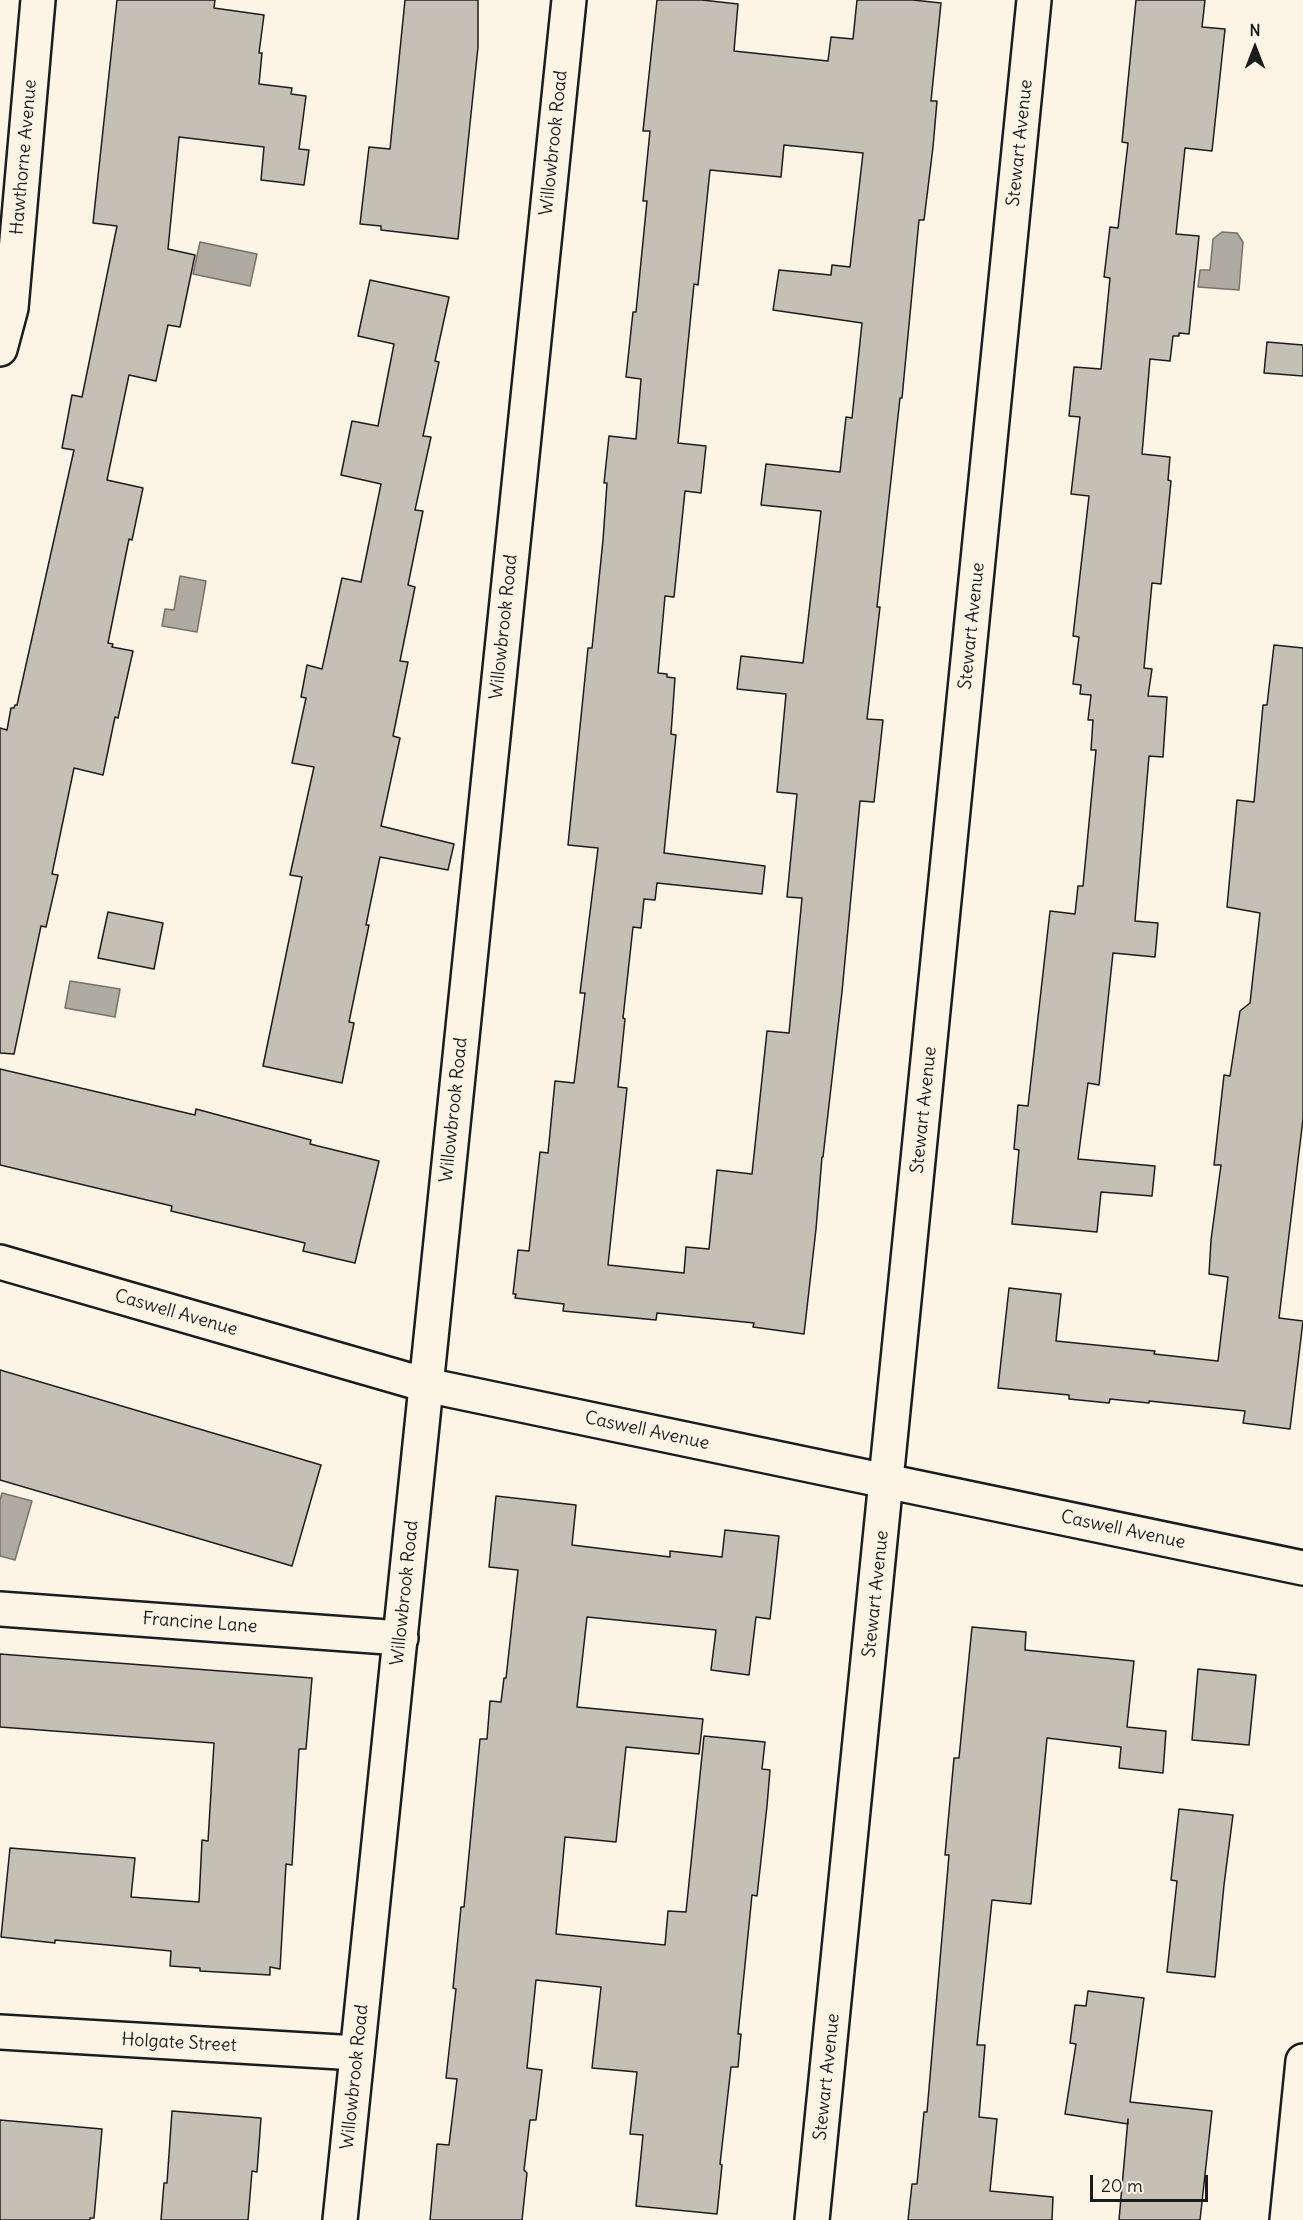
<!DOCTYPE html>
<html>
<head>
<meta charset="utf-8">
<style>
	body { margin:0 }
	#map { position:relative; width:1303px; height:2220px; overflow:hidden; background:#fcf5e5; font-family:Delius,sans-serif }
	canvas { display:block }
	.north { position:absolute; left:1225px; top:18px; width:60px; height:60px; -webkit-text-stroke:4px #fcf5e5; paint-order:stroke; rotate:0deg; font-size:16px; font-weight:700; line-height:24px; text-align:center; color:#1c1c1c }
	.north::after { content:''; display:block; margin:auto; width:21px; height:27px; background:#1c1c1c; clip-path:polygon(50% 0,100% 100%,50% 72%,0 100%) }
	.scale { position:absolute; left:1090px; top:2175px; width:118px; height:27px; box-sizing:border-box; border:3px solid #1c1c1c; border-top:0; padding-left:8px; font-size:18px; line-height:21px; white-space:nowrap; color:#1c1c1c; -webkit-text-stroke:4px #fcf5e5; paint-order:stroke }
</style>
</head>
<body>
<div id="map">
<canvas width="1303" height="2220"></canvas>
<div class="north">N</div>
<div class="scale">20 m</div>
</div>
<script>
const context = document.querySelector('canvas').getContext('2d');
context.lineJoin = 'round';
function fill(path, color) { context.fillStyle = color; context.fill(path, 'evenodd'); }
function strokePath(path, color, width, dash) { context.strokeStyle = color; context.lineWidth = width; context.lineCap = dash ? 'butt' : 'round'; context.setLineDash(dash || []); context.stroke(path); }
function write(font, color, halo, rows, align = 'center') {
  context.font = font + ' Delius,sans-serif'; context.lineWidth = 6; context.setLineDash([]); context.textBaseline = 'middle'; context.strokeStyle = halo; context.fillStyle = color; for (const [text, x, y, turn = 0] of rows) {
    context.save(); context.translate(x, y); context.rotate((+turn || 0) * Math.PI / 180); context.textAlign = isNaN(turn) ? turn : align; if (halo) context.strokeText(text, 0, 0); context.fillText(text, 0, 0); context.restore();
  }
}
const water = new Path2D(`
	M 1222,232 L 1237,233 L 1243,242 L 1239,290 L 1198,287 L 1200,270 L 1210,270 L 1213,239 Z
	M 200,242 L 257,254 L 250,286 L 193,274 Z
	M 180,576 L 206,581 L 197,632 L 162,626 L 165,609 L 174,610 Z
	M 70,981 L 120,989 L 115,1017 L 65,1008 Z
	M 2,1493 L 32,1501 L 15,1560 L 0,1556 L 0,1500 Z`);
fill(water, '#b0aba1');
strokePath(water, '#75726c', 1.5);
const building = new Path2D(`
	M 117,0 L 215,0 L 214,8 L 264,15 L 259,53 L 262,53 L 259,84 L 292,88 L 291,94 L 306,96 L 299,149 L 309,150 L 304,185 L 261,180 L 264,147 L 179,137 L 168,249 L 195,255 L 180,327 L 168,325 L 156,381 L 129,375 L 107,480 L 143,488 L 132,540 L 129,539 L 108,643 L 113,644 L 112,647 L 133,651 L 118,718 L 115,717 L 103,775 L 74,768 L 52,874 L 58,875 L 46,927 L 41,926 L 14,1054 L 0,1053 L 0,728 L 7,730 L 11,708 L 14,708 L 15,705 L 17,705 L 74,450 L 62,448 L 72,395 L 82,397 L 117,226 L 93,223 Z
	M 405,0 L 478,0 L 478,47 L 458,239 L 381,230 L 381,226 L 360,224 L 369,147 L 390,149 Z
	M 657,0 L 702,0 L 738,4 L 734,51 L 828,61 L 831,37 L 853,39 L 857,0 L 913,0 L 941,3 L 931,101 L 937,101 L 933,147 L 924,220 L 919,220 L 902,398 L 900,398 L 877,607 L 880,607 L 867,719 L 883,720 L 874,802 L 860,801 L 842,992 L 823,1157 L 822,1157 L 816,1229 L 804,1334 L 753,1327 L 754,1323 L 657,1313 L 656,1320 L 563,1311 L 564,1304 L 515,1298 L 516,1294 L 513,1294 L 518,1250 L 529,1251 L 540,1152 L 548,1153 L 555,1081 L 574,1083 L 585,993 L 580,993 L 598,848 L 568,845 L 588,648 L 592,648 L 603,540 L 607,483 L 604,483 L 609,436 L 636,439 L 641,379 L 626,377 L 633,312 L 636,312 L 647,201 L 643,201 L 650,131 L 643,131 ZM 784,145 L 863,153 L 850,267 L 832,265 L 831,275 L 779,270 L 773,310 L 862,323 L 852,418 L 846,417 L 840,472 L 766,464 L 761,505 L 821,511 L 803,663 L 741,656 L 737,689 L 786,694 L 777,792 L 797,794 L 787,897 L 802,898 L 789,1033 L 767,1031 L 752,1174 L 717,1170 L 709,1249 L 686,1247 L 684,1273 L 608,1265 L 627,1088 L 618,1087 L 625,1019 L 623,1018 L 633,927 L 641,928 L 644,899 L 655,900 L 657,883 L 762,894 L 765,866 L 664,853 L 676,735 L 671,734 L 675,678 L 667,677 L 667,674 L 658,673 L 665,596 L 674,597 L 685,491 L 701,493 L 706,446 L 678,443 L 694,284 L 698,285 L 710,170 L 781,177 Z
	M 1136,0 L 1205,0 L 1202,27 L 1225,29 L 1212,151 L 1185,148 L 1176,234 L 1199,236 L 1189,334 L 1179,333 L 1179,336 L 1173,336 L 1170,361 L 1150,359 L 1142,454 L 1170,457 L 1168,480 L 1171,481 L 1161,584 L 1152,583 L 1144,668 L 1152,669 L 1148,696 L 1167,697 L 1163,757 L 1149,756 L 1135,921 L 1158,923 L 1155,957 L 1113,953 L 1099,1085 L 1088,1083 L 1078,1159 L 1155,1166 L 1152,1196 L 1101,1192 L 1097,1232 L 1012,1224 L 1019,1150 L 1014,1149 L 1018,1105 L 1028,1106 L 1050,911 L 1075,914 L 1078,886 L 1083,886 L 1096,750 L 1091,750 L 1093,720 L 1088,720 L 1091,695 L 1080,694 L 1081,685 L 1073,684 L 1079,637 L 1073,636 L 1089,496 L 1071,494 L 1080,417 L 1069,416 L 1074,367 L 1101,369 L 1110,278 L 1104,277 L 1110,227 L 1118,228 L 1128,143 L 1122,142 Z
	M 370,280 L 449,297 L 435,361 L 439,362 L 423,436 L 431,437 L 415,510 L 423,511 L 408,585 L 415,587 L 400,661 L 408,662 L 393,736 L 400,738 L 381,826 L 454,844 L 448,870 L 380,857 L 366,925 L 369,925 L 349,1022 L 354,1023 L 342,1083 L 263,1066 L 302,877 L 290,875 L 314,767 L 292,763 L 306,698 L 301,697 L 307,665 L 322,669 L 342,578 L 361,582 L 381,484 L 341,475 L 352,421 L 378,426 L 394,344 L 358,336 Z
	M 1267,342 L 1303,345 L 1303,376 L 1264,373 Z
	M 1274,645 L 1303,648 L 1303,1119 L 1279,1318 L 1303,1321 L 1290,1429 L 1243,1423 L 1245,1411 L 1149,1401 L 1149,1403 L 1110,1399 L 1109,1403 L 1069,1399 L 1069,1395 L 998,1388 L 1009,1288 L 1061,1294 L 1056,1341 L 1155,1351 L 1154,1354 L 1218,1361 L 1228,1277 L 1209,1274 L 1211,1240 L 1221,1165 L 1214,1165 L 1224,1075 L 1230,1076 L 1240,1011 L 1250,1003 L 1260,913 L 1227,907 L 1237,800 L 1254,802 L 1263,705 L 1267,705 Z
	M 108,912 L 163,923 L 154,969 L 98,958 Z
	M 0,1069 L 195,1115 L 196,1109 L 311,1140 L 310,1144 L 379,1161 L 355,1263 L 303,1251 L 305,1243 L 171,1211 L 172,1206 L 0,1165 Z
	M 0,1370 L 321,1465 L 292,1566 L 0,1480 Z
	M 496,1496 L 576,1505 L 572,1545 L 670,1557 L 670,1551 L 722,1557 L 725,1530 L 779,1536 L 770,1619 L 756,1617 L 749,1675 L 711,1670 L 716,1630 L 587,1617 L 577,1707 L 703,1719 L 699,1754 L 626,1747 L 616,1842 L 565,1837 L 556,1934 L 665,1945 L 668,1911 L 686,1912 L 704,1736 L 765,1742 L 762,1769 L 770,1770 L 767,1806 L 757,1896 L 752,1895 L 738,2034 L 741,2034 L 738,2067 L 731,2067 L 720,2164 L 722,2165 L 717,2214 L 636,2206 L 643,2135 L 630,2134 L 637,2072 L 592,2068 L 601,1987 L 536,1980 L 527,2068 L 542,2070 L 536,2120 L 530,2120 L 524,2170 L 527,2173 L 522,2220 L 430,2220 L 437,2144 L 449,2145 L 457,2079 L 446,2078 L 456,1989 L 453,1988 L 461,1907 L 464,1907 L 480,1739 L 487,1739 L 490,1701 L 501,1702 L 504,1678 L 506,1678 L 518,1570 L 489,1567 Z
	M 972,1627 L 1026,1632 L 1025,1650 L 1134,1661 L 1127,1727 L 1166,1731 L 1163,1773 L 1119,1768 L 1121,1747 L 1047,1738 L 1031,1904 L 992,1900 L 977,2045 L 985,2045 L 979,2117 L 997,2119 L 990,2191 L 1053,2197 L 1052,2220 L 908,2220 L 912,2184 L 917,2184 L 924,2112 L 927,2112 L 949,1855 L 945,1855 L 954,1758 L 959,1758 Z
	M 0,1654 L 312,1678 L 306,1749 L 299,1749 L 292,1865 L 286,1864 L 280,1969 L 270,1967 L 270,1975 L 200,1971 L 200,1968 L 170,1966 L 171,1951 L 55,1940 L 55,1943 L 1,1937 L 10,1848 L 135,1858 L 131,1897 L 199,1902 L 202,1840 L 208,1841 L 214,1743 L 0,1727 Z
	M 1198,1669 L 1256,1675 L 1249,1745 L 1192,1740 Z
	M 1179,1809 L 1233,1815 L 1224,1885 L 1215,1977 L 1167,1972 L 1177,1881 L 1171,1880 Z
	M 1088,1991 L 1144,1998 L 1130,2102 L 1212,2111 L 1200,2220 L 1119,2220 L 1128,2119 L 1128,2124 L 1065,2114 L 1076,2044 L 1070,2043 L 1075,2005 L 1086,2006 Z
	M 172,2111 L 261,2118 L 257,2172 L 252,2171 L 248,2220 L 161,2220 L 164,2183 L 167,2183 Z
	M 0,2120 L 102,2129 L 94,2218 L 90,2218 L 90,2220 L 0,2220 Z`);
fill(building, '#c4c0b3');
strokePath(building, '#1c1c1c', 1.5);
const street = new Path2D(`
	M 0,349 L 11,308 L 38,0
	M 0,1262 L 426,1385 L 1303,1568
	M 0,1609 L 401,1638
	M 0,2032 L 357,2053
	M 812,2220 L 1034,0
	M 1287,2220 L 1303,2061`);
const secondary = new Path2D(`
	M 340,2220 L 569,0`);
strokePath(street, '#1c1c1c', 38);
strokePath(secondary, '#1c1c1c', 38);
strokePath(street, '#fcf5e5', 33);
strokePath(secondary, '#fcf5e5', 33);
write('18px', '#1c1c1c', '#fcf5e5', [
	["Willowbrook Road",554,143,-84],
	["Stewart Avenue",1020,143,-84],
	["Hawthorne Avenue",24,157,-85],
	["Stewart Avenue",972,626,-84],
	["Willowbrook Road",504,627,-84],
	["Willowbrook Road",454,1110,-84],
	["Stewart Avenue",924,1110,-84],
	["Caswell Avenue",176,1313,16],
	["Caswell Avenue",647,1431,12],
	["Caswell Avenue",1123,1530,12],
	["Willowbrook Road",405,1593,-84],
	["Stewart Avenue",876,1594,-84],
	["Francine Lane",200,1623,4],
	["Holgate Street",179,2043,3],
	["Willowbrook Road",355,2077,-84],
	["Stewart Avenue",827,2077,-84]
]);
</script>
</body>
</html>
